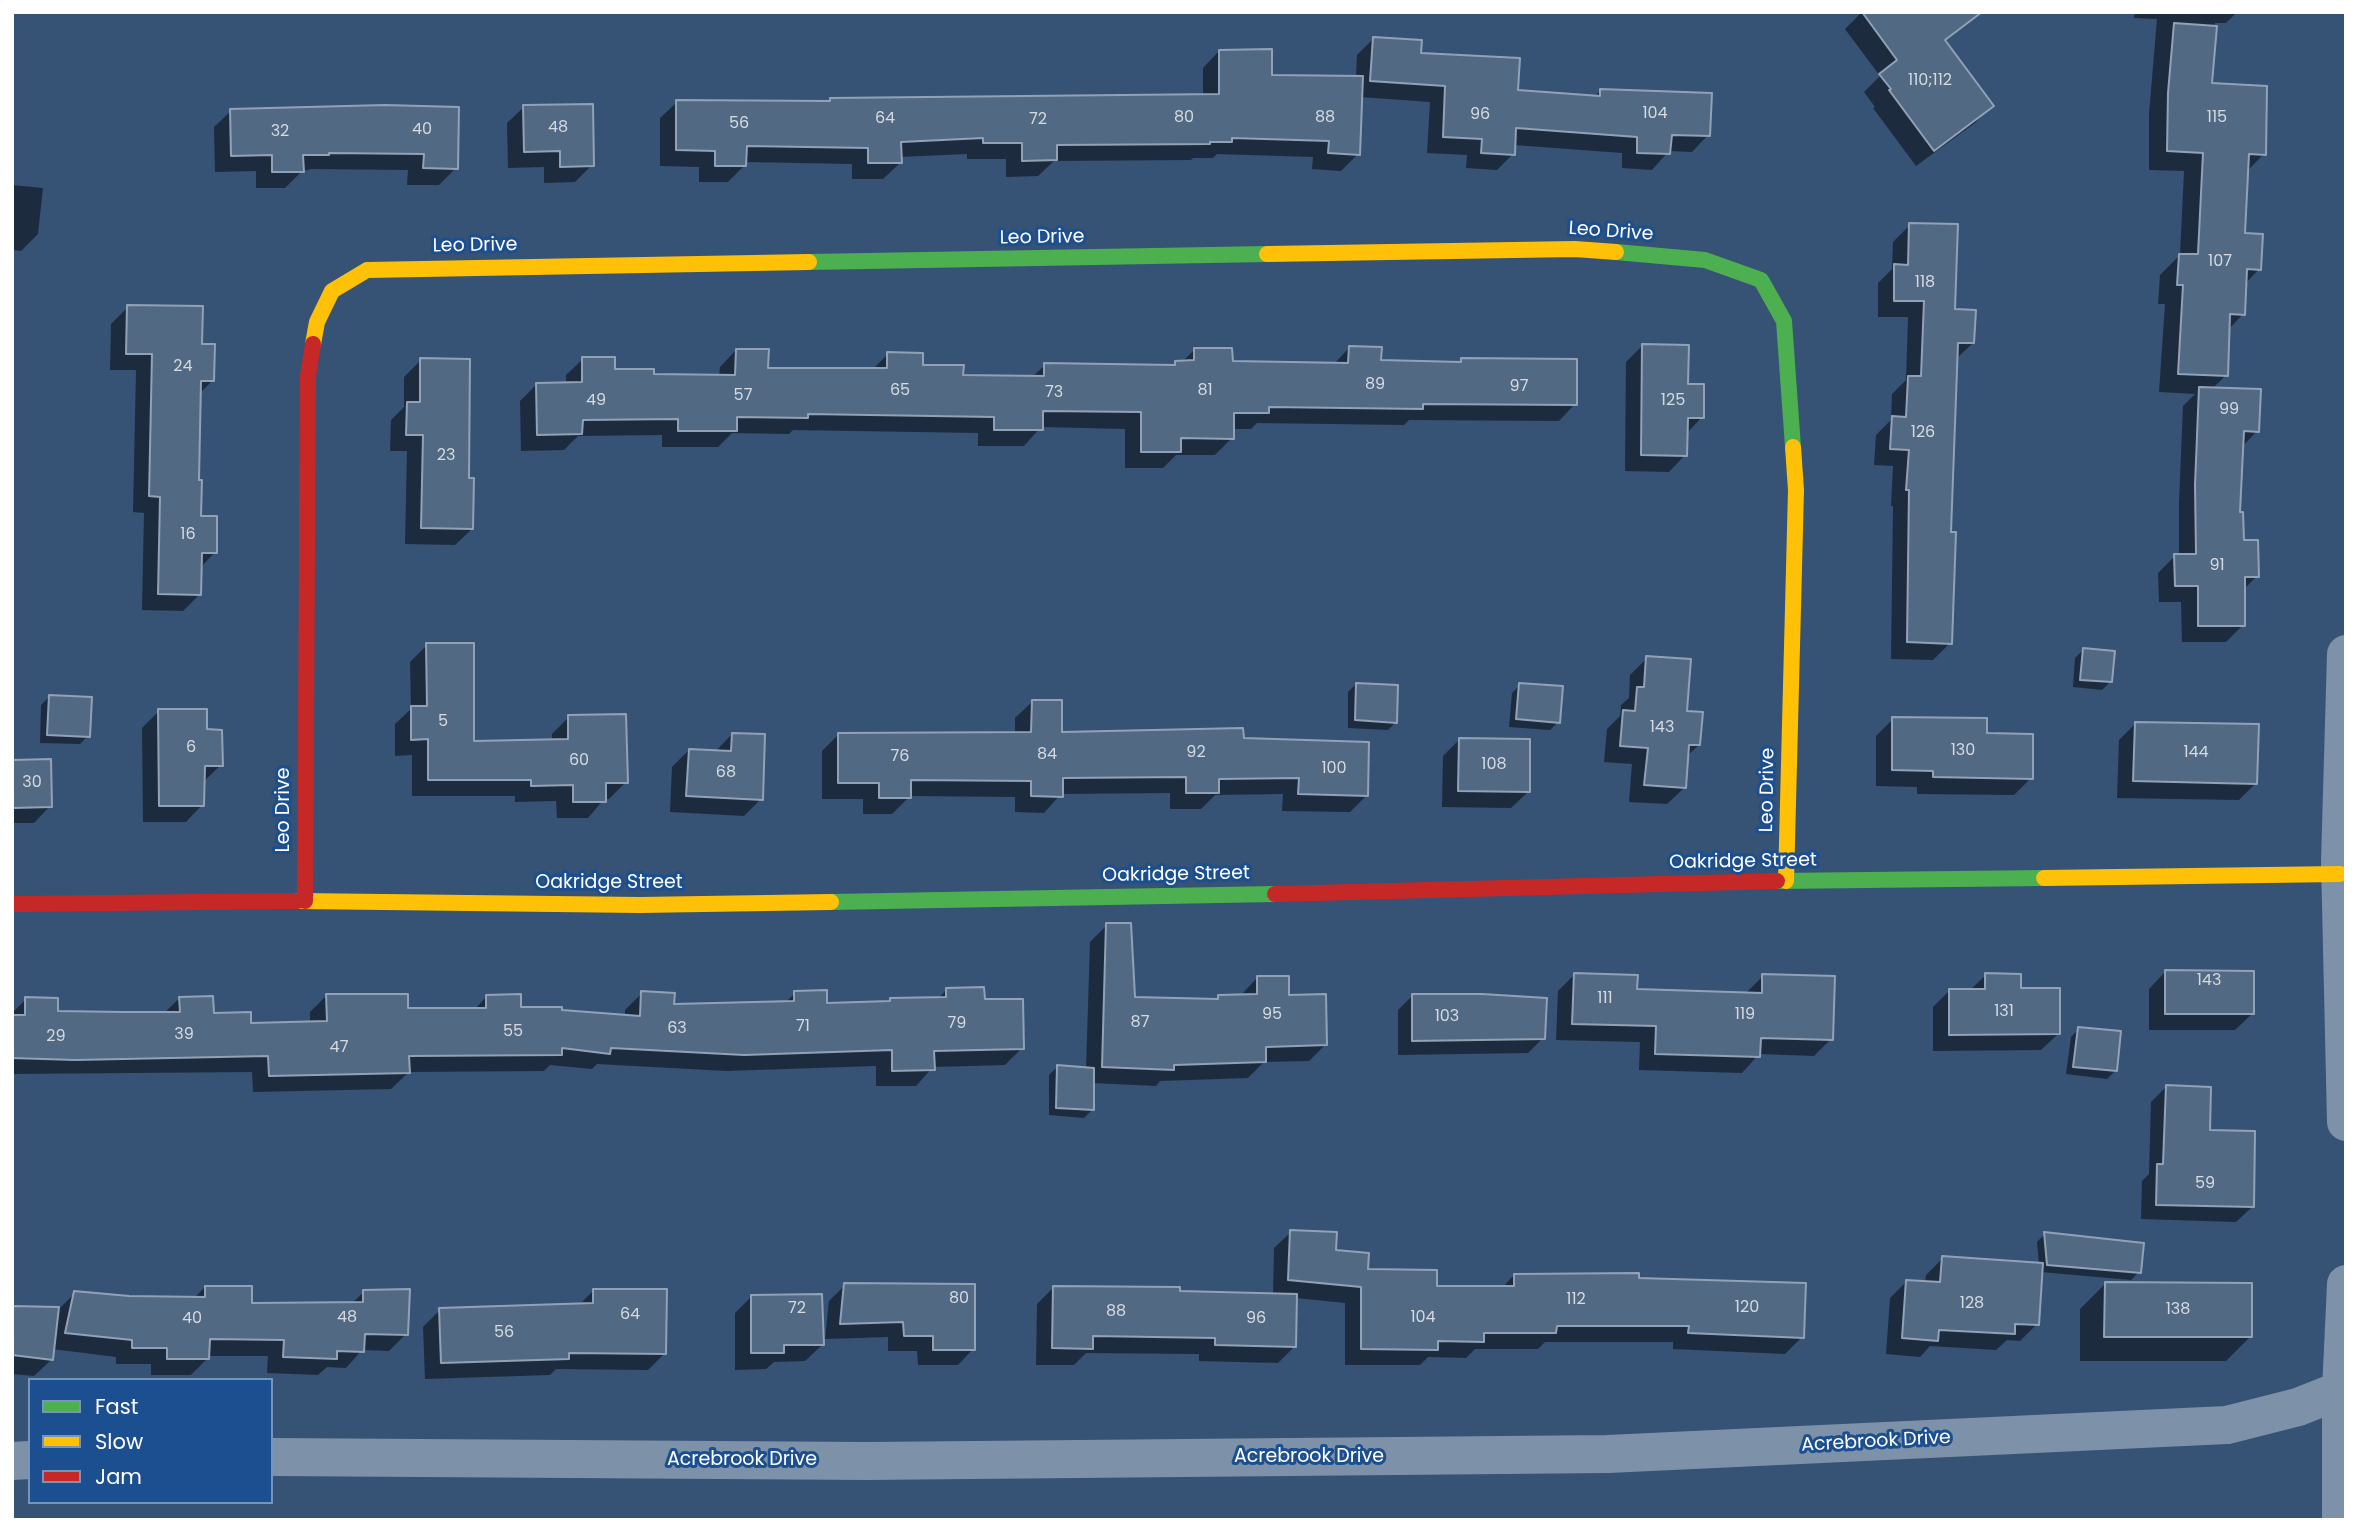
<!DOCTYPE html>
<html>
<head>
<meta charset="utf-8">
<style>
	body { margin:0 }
	#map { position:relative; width:2358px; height:1532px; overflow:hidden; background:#365274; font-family:Poppins,sans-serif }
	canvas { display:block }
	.frame { position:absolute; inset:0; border:14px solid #fff; pointer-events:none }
	.legend { position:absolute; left:28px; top:1378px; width:245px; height:126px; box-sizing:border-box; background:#1b4f8f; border:2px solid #7695bc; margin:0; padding:9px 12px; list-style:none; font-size:21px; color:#fff }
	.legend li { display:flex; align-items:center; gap:14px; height:35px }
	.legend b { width:35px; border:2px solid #7695bc }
</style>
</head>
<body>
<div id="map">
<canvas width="2358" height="1532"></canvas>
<div class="frame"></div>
<ul class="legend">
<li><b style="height:9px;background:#4caf50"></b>Fast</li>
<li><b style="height:9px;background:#ffc107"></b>Slow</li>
<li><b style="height:9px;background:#c62828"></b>Jam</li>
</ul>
</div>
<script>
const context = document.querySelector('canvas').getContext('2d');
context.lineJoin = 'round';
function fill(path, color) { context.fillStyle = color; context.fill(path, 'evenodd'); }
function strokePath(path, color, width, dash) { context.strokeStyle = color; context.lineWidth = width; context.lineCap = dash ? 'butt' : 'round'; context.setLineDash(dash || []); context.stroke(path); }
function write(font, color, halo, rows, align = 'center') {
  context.font = font + ' Poppins,sans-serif'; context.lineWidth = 6; context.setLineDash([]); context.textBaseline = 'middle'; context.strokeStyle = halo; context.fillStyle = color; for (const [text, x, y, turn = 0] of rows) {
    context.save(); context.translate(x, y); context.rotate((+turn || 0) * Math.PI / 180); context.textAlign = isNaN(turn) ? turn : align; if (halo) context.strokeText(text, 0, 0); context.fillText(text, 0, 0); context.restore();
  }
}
fill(new Path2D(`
	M 1862,12 L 1919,12 L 1991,106 L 1975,123 L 1916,166 L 1873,108 L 1875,107 L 1864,92 L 1880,76 L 1845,29 Z
	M 2135,12 L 2237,12 L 2226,23 L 2215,23 L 2210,85 L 2264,154 L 2246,172 L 2243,234 L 2259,269 L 2245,284 L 2243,314 L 2228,330 L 2226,375 L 2212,389 L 2257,431 L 2242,447 L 2238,513 L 2242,542 L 2257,576 L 2243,590 L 2243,625 L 2226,642 L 2182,642 L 2181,602 L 2159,602 L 2158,573 L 2175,556 L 2179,556 L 2179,503 L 2183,406 L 2195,394 L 2159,392 L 2165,304 L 2158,304 L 2160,275 L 2180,255 L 2184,171 L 2149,170 L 2149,114 L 2157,19 L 2134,18 Z
	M 1374,38 L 1516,92 L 1594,97 L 1601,90 L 1708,135 L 1692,152 L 1669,151 L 1652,170 L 1622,168 L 1622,153 L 1514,145 L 1513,154 L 1497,170 L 1466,168 L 1467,155 L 1427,153 L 1430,102 L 1360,97 L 1358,154 L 1341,171 L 1312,169 L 1313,157 L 1217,154 L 1213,158 L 1193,158 L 1191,160 L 1054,161 L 1038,176 L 1006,177 L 1006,159 L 967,159 L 967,154 L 900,157 L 900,163 L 883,179 L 852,179 L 852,164 L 745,162 L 745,165 L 728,182 L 699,182 L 699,167 L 660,166 L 660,118 L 677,102 L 828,103 L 831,100 L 1203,95 L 1203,68 L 1219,51 L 1270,77 L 1356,77 L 1357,55 Z
	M 385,107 L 456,168 L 439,185 L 407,185 L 408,170 L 312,169 L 302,171 L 285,188 L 256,188 L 256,171 L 215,172 L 214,127 L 231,111 Z
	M 524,107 L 592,165 L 575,182 L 544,183 L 544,167 L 508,168 L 507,123 Z
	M 12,185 L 43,188 L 38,234 L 21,251 L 12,250 Z
	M 1910,225 L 1953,311 L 1973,343 L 1956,359 L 1949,534 L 1950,643 L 1933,660 L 1891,659 L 1893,506 L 1891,506 L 1893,466 L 1874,465 L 1876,435 L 1891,420 L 1892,394 L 1906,380 L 1908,317 L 1878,317 L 1878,283 L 1892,269 L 1893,242 Z
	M 128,307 L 200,346 L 213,380 L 199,394 L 199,518 L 215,552 L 200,568 L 200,594 L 183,611 L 142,610 L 144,513 L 133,512 L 136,370 L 110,370 L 111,324 Z
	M 1643,345 L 1686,385 L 1702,417 L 1686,434 L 1685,455 L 1669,472 L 1625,471 L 1626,362 Z
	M 1349,348 L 1379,362 L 1458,363 L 1461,360 L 1575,404 L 1559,421 L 1409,420 L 1404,425 L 1257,423 L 1251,429 L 1232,429 L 1232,438 L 1215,455 L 1176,455 L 1163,468 L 1125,468 L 1125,429 L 1041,427 L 1024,446 L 978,446 L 978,433 L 793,430 L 789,434 L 732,433 L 718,447 L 662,447 L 662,435 L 578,436 L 564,450 L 521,451 L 520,401 L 537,384 L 566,384 L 566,375 L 583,359 L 614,371 L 653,376 L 719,377 L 720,367 L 736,350 L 766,370 L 872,370 L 888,354 L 921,367 L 962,376 L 1032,377 L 1045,365 L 1172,366 L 1176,363 L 1182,362 L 1194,350 L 1231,363 L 1333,365 Z
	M 421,360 L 467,480 L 472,529 L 455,545 L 405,544 L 407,451 L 390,451 L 391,420 L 404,407 L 404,377 Z
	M 427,645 L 472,743 L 552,741 L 552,734 L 569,717 L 626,782 L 609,799 L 604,799 L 588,818 L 557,818 L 556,801 L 515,802 L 515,796 L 412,796 L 412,755 L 395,756 L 395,724 L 411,709 L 410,662 Z
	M 2083,650 L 2110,682 L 2102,690 L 2073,687 L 2075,658 Z
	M 1647,658 L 1686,713 L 1699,745 L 1686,757 L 1684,788 L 1667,804 L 1629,802 L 1632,764 L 1604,762 L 1607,729 L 1620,716 L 1621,705 L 1629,698 L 1630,675 Z
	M 1356,684 L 1396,722 L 1388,730 L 1348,728 L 1348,692 Z
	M 1520,685 L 1558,722 L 1550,730 L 1509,727 L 1512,693 Z
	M 49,697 L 88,736 L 80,744 L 40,743 L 41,705 Z
	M 1032,702 L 1060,734 L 1242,740 L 1366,796 L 1350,812 L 1282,811 L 1283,794 L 1215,795 L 1201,809 L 1170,809 L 1170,793 L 1061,794 L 1044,813 L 1015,812 L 1015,797 L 910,796 L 892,814 L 863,814 L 863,799 L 822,799 L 822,751 L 838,735 L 1015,734 L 1015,718 Z
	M 159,711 L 205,731 L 221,765 L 203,782 L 202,805 L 186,822 L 143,822 L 142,728 Z
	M 1893,719 L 1986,735 L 2031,778 L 2014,795 L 1917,794 L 1917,787 L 1876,786 L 1876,736 Z
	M 2135,724 L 2256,783 L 2239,800 L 2117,798 L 2119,740 Z
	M 732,734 L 761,799 L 744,816 L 670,812 L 672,767 L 689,750 L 715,752 Z
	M 1460,739 L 1528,792 L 1511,808 L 1442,807 L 1443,756 Z
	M 12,762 L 50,806 L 34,823 L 12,823 Z
	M 1107,925 L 1133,999 L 1215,1001 L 1219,997 L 1241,995 L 1257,978 L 1287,997 L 1326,1044 L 1309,1061 L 1264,1062 L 1248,1078 L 1160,1081 L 1156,1086 L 1092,1083 L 1092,1110 L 1084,1118 L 1049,1115 L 1049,1075 L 1057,1067 L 1086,1069 L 1090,942 Z
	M 2165,972 L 2252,1014 L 2235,1030 L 2149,1030 L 2149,989 Z
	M 1574,975 L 1635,991 L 1746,993 L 1763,976 L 1831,1039 L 1814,1056 L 1759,1054 L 1742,1073 L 1639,1070 L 1640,1042 L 1556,1040 L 1558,991 Z
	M 1986,975 L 2058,1034 L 2041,1050 L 1933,1051 L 1933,1007 L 1949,991 L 1970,990 Z
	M 947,989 L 983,1001 L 1022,1048 L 1005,1065 L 933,1067 L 916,1086 L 876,1086 L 876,1066 L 726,1071 L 597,1064 L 592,1069 L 550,1065 L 544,1071 L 409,1072 L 391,1089 L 253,1092 L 252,1072 L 12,1074 L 12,1013 L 26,999 L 56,1013 L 164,1013 L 180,998 L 212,1014 L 249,1024 L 310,1023 L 310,1012 L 327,995 L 407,1010 L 474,1010 L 487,996 L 520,1009 L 625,1017 L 625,1010 L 642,993 L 673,1006 L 785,1003 L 795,993 L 826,1004 L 938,999 Z
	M 1412,996 L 1543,1038 L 1528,1053 L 1398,1055 L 1398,1010 Z
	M 2079,1029 L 2115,1071 L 2107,1079 L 2066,1074 L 2071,1037 Z
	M 2166,1087 L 2208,1132 L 2252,1207 L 2236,1222 L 2141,1219 L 2142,1181 L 2149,1174 L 2151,1102 Z
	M 1291,1232 L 1334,1251 L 1366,1270 L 1435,1287 L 1502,1288 L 1514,1275 L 1637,1280 L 1802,1337 L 1785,1354 L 1673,1349 L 1673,1342 L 1545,1342 L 1538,1349 L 1475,1349 L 1466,1358 L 1428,1357 L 1420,1365 L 1345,1365 L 1345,1303 L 1296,1298 L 1295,1346 L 1278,1363 L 1199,1361 L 1199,1354 L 1086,1353 L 1074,1365 L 1036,1365 L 1037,1304 L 1054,1287 L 1273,1295 L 1274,1248 Z
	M 2045,1234 L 2139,1272 L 2131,1280 L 2041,1272 L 2037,1324 L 2020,1341 L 2007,1340 L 1996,1350 L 1930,1346 L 1920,1357 L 1886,1354 L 1890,1298 L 1906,1282 L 1925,1283 L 1926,1275 L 1943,1258 L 2039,1264 L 2037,1242 Z
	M 2105,1284 L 2251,1336 L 2226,1361 L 2080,1361 L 2080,1309 Z
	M 845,1285 L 973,1349 L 958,1365 L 918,1365 L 917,1351 L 888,1351 L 888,1337 L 825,1339 L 829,1301 Z
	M 205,1287 L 250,1305 L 352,1303 L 364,1292 L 406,1334 L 389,1351 L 362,1350 L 346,1368 L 327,1367 L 318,1375 L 267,1373 L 268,1356 L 207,1356 L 207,1359 L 191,1375 L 151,1375 L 151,1364 L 116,1364 L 116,1357 L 52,1349 L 51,1360 L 34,1376 L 12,1374 L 12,1308 L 59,1309 L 75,1293 L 129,1298 L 194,1298 Z
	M 594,1290 L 665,1353 L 648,1370 L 556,1369 L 550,1375 L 425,1379 L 423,1327 L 440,1310 L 579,1305 Z
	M 752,1296 L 822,1345 L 805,1361 L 774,1362 L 766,1369 L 735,1370 L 735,1313 Z`), '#0007');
const building = new Path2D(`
	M 1862,12 L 1982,12 L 1945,40 L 1994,106 L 1934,151 L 1889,90 L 1891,89 L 1879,74 L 1897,60 Z
	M 2174,23 L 2217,26 L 2212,83 L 2267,86 L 2266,155 L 2249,154 L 2245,233 L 2263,234 L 2261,270 L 2247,269 L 2245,315 L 2230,314 L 2228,376 L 2178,374 L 2183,285 L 2177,285 L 2179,254 L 2198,254 L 2203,153 L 2167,151 L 2168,93 Z
	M 1373,37 L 1422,40 L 1421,53 L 1520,58 L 1518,90 L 1600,96 L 1600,89 L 1712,93 L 1710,136 L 1672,135 L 1670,154 L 1637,153 L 1637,137 L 1516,128 L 1515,155 L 1481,153 L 1482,139 L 1443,137 L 1445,86 L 1370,81 Z
	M 1272,49 L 1272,75 L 1363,76 L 1360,155 L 1328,153 L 1329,141 L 1232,138 L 1232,142 L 1210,142 L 1210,144 L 1057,145 L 1057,160 L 1022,161 L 1022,143 L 983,143 L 983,138 L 901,142 L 902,163 L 868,163 L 868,148 L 747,146 L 746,166 L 715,166 L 715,151 L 676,150 L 676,100 L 830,101 L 830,98 L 1219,94 L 1219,50 Z
	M 593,104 L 594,166 L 560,167 L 560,151 L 524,152 L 523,105 Z
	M 385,105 L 459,107 L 458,169 L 423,168 L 424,154 L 329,153 L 329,155 L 303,155 L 304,172 L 272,172 L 272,155 L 231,156 L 230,109 Z
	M 1909,223 L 1958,224 L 1955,309 L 1976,310 L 1974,343 L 1958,343 L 1951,532 L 1956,532 L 1952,644 L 1907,642 L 1909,490 L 1906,490 L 1909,450 L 1890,449 L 1892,416 L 1906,417 L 1908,376 L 1921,376 L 1924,301 L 1894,301 L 1894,264 L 1908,265 Z
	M 127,305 L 203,306 L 202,344 L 215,344 L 214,381 L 201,381 L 199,480 L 202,480 L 201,516 L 217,516 L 217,553 L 202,553 L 201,595 L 158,594 L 160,497 L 149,496 L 152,354 L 126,354 Z
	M 1642,344 L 1689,345 L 1688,384 L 1704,384 L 1704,418 L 1688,418 L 1687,456 L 1641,455 Z
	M 1349,346 L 1382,347 L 1381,360 L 1461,362 L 1461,358 L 1577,359 L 1577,405 L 1423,404 L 1423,409 L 1269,407 L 1269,413 L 1234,413 L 1234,439 L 1181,438 L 1181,452 L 1141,452 L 1141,412 L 1043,411 L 1043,430 L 994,430 L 994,417 L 808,414 L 808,418 L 737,417 L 737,431 L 678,431 L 678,419 L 583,420 L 582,434 L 537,435 L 536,383 L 582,382 L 582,357 L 615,357 L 615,369 L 654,369 L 654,374 L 735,375 L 736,349 L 769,349 L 768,368 L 887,368 L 887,352 L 923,353 L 923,365 L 964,365 L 963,375 L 1044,376 L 1044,363 L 1175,365 L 1175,361 L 1194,360 L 1194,348 L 1232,348 L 1233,361 L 1348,363 Z
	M 420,358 L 470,359 L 469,478 L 474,478 L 473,529 L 421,528 L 423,435 L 406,435 L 407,402 L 420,402 Z
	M 2199,387 L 2261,389 L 2259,432 L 2244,431 L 2240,512 L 2243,512 L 2244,540 L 2258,540 L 2259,577 L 2245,577 L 2245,626 L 2198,626 L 2198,586 L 2175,586 L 2174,554 L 2196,554 L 2195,485 Z
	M 426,643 L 474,643 L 474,741 L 568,739 L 568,715 L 626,714 L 628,783 L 606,783 L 606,802 L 573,802 L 573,785 L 531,786 L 531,780 L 428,780 L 428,739 L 411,740 L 411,706 L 427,706 Z
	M 2083,648 L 2115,651 L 2112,682 L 2080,680 Z
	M 1646,656 L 1691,659 L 1687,711 L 1703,712 L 1700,745 L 1689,745 L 1686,788 L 1644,785 L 1648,748 L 1620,746 L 1623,710 L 1635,711 L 1637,687 L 1644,687 Z
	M 1356,683 L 1398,685 L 1397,723 L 1355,720 Z
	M 1519,683 L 1563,686 L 1560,723 L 1516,719 Z
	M 49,695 L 92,697 L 90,737 L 47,735 Z
	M 1032,700 L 1062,700 L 1062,732 L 1243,728 L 1244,738 L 1369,742 L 1368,796 L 1298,794 L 1299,778 L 1219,779 L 1219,793 L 1186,793 L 1186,777 L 1063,778 L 1063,797 L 1031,796 L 1031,781 L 911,780 L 911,798 L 879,798 L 879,783 L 838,783 L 838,733 L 1031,732 Z
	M 158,709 L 207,709 L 207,729 L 222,730 L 223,766 L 205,766 L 204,806 L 159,806 Z
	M 1892,717 L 1987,718 L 1987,733 L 2033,734 L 2033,779 L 1933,777 L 1933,771 L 1892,770 Z
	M 2135,722 L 2259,724 L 2257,784 L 2133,781 Z
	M 732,733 L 765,734 L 763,800 L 686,796 L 689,749 L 731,751 Z
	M 1459,738 L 1530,739 L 1530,792 L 1458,791 Z
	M 51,759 L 52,807 L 12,808 L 12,760 Z
	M 1106,923 L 1131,923 L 1135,997 L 1218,999 L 1218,995 L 1257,994 L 1257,976 L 1289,976 L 1289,995 L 1326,994 L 1327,1045 L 1266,1047 L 1266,1062 L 1174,1065 L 1174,1070 L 1102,1067 Z
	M 2165,970 L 2254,971 L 2254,1014 L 2165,1014 Z
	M 1574,973 L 1638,975 L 1637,989 L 1762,993 L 1762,974 L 1835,976 L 1833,1040 L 1761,1038 L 1760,1057 L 1655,1054 L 1656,1026 L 1572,1024 Z
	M 1985,973 L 2021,974 L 2021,988 L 2060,988 L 2060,1034 L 1949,1035 L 1949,989 L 1985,989 Z
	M 984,987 L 985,999 L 1023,999 L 1024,1049 L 934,1051 L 935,1070 L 892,1071 L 892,1050 L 744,1055 L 611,1048 L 610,1054 L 562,1048 L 562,1055 L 409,1056 L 410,1073 L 269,1076 L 268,1056 L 75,1060 L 12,1058 L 12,1015 L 25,1015 L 25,997 L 58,998 L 58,1011 L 123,1012 L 180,1012 L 179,997 L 213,996 L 214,1013 L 251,1012 L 251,1023 L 327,1021 L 326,994 L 408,994 L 408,1008 L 486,1008 L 486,995 L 521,994 L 521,1007 L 562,1007 L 562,1010 L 640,1016 L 641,991 L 675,993 L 674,1004 L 794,1001 L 794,991 L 827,990 L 827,1003 L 890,1001 L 890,998 L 946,997 L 946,988 Z
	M 1412,994 L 1482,994 L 1547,998 L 1545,1039 L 1412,1041 Z
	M 2078,1027 L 2121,1031 L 2117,1071 L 2073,1067 Z
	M 1057,1065 L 1094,1068 L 1094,1110 L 1056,1108 Z
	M 2166,1085 L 2211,1087 L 2210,1130 L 2255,1131 L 2254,1207 L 2156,1205 L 2157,1164 L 2163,1164 Z
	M 1290,1230 L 1337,1232 L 1336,1250 L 1369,1253 L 1368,1269 L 1437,1270 L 1437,1286 L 1514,1286 L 1514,1274 L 1639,1273 L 1639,1278 L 1806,1283 L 1804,1338 L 1688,1333 L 1689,1326 L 1557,1326 L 1556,1333 L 1484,1333 L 1484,1342 L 1438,1341 L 1438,1350 L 1361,1349 L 1361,1287 L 1288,1280 Z
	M 2044,1232 L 2144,1243 L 2141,1273 L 2047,1265 Z
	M 1942,1256 L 2043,1263 L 2039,1325 L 2015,1324 L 2015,1334 L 1939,1330 L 1938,1341 L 1902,1338 L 1906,1280 L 1940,1282 Z
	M 2105,1282 L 2252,1283 L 2252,1337 L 2104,1337 Z
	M 844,1283 L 975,1284 L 975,1350 L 933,1350 L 933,1336 L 904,1336 L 903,1322 L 840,1324 Z
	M 205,1286 L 252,1286 L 252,1303 L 363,1302 L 363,1290 L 410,1289 L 408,1335 L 365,1334 L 364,1352 L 337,1351 L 337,1359 L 283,1357 L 284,1340 L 210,1339 L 209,1359 L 167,1359 L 167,1348 L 132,1348 L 132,1340 L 65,1333 L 74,1291 L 129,1296 L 205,1297 Z
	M 1053,1286 L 1180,1287 L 1180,1291 L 1297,1294 L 1296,1347 L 1215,1345 L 1215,1338 L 1093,1336 L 1093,1349 L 1052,1348 Z
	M 593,1289 L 667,1289 L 666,1354 L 569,1353 L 569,1359 L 441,1363 L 439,1308 L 593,1303 Z
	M 822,1294 L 824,1345 L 784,1345 L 784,1353 L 751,1353 L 751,1295 Z
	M 12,1306 L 59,1307 L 53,1360 L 12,1355 Z`);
fill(building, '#526984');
strokePath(building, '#92a2b6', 2);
strokePath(new Path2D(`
	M 2346,654 L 2340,861 L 2346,1122
	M 271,1457 L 867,1461 L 1608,1454 L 2227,1425 L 2298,1407 L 2346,1388
	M 12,1461 L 30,1460
	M 2341,1520 L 2341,1391 L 2346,1284`), '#7d92a8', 38);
strokePath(new Path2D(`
	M 1616,252 L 1705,260 L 1761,280 L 1784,321 L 1793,447
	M 809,262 L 1267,254
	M 1777,881 L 2044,878
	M 831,902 L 1275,894`), '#4caf50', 16);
strokePath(new Path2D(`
	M 1267,254 L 1575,249 L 1616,252
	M 313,344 L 317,322 L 332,291 L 367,270 L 809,262
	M 2044,878 L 2340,874
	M 1786,881 L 1796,490 L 1793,447
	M 298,901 L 640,905 L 831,902`), '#ffc107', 16);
strokePath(new Path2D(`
	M 1275,894 L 1777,881
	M 305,901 L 308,376 L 313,344
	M 12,904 L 298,901`), '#c62828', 16);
write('16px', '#d4dae0', null, [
	["110;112",1930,81],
	["104",1655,114],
	["96",1480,115],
	["80",1184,118],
	["88",1325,118],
	["115",2217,118],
	["64",885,119],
	["72",1038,120],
	["56",739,124],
	["48",558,128],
	["40",422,130],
	["32",280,132],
	["107",2220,262],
	["118",1925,283],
	["24",183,367],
	["89",1375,385],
	["97",1519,387],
	["65",900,391],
	["81",1205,391],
	["73",1054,393],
	["57",743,396],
	["49",596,401],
	["125",1673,401],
	["99",2229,410],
	["126",1923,433],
	["23",446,456],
	["16",188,535],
	["91",2217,566],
	["5",443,722],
	["143",1662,728],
	["6",191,748],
	["130",1963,751],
	["92",1196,753],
	["144",2196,753],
	["84",1047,755],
	["76",900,757],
	["60",579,761],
	["108",1494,765],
	["100",1334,769],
	["68",726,773],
	["30",32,783],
	["143",2209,981],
	["111",1605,999],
	["131",2004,1012],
	["95",1272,1015],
	["119",1745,1015],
	["103",1447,1017],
	["87",1140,1023],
	["79",957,1024],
	["71",803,1027],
	["63",677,1029],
	["55",513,1032],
	["39",184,1035],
	["29",56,1037],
	["47",339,1048],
	["59",2205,1184],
	["80",959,1299],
	["112",1576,1300],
	["128",1972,1304],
	["120",1747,1308],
	["72",797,1309],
	["138",2178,1310],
	["88",1116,1312],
	["64",630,1315],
	["48",347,1318],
	["104",1423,1318],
	["40",192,1319],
	["96",1256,1319],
	["56",504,1333]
]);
write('19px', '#fff', '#1b4f8f', [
	["Leo Drive",1611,232,4],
	["Leo Drive",1042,238,-1],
	["Leo Drive",475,246,-1],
	["Leo Drive",1768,790,-89],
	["Leo Drive",284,810,-90],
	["Oakridge Street",1743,862,-1],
	["Oakridge Street",1176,875,-1],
	["Oakridge Street",609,883],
	["Acrebrook Drive",1876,1442,-3],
	["Acrebrook Drive",1309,1457],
	["Acrebrook Drive",742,1460]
]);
</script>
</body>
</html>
